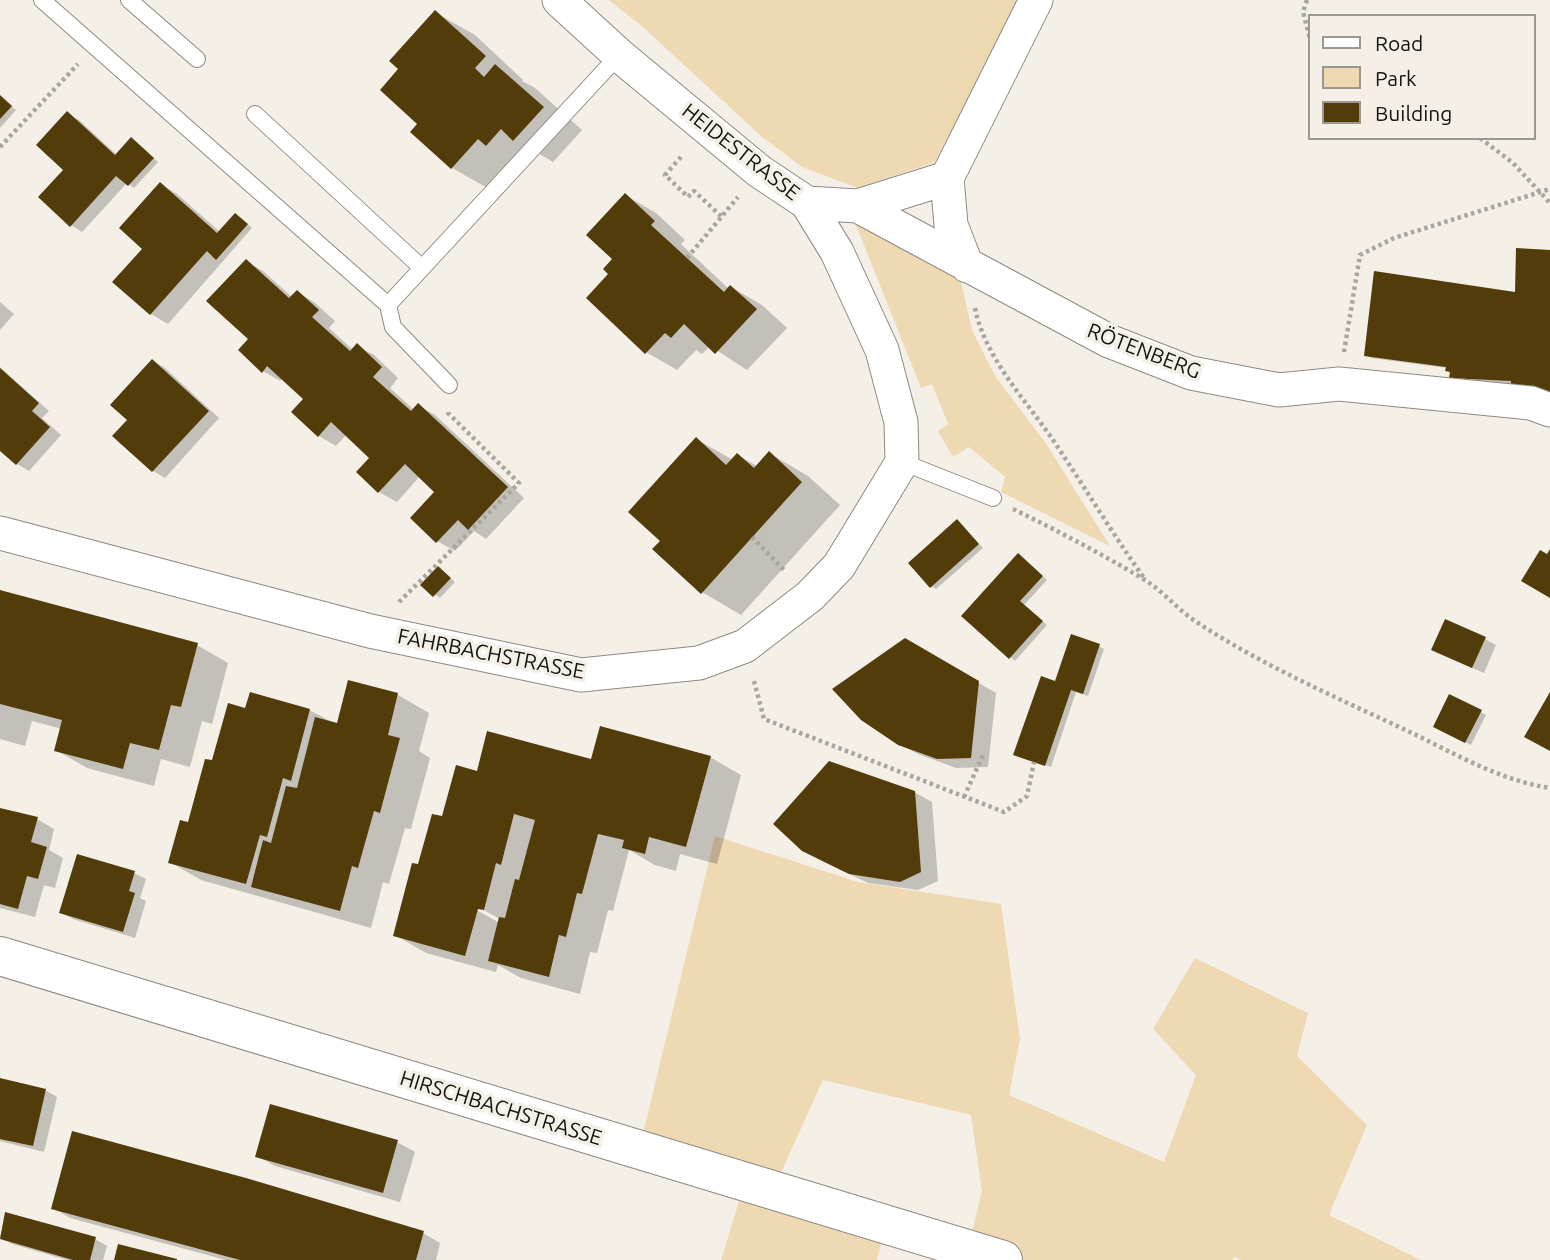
<!DOCTYPE html>
<html>
<head>
<meta charset="utf-8">
<style>
	body { margin:0 }
	#map { position:relative; width:1550px; height:1260px; overflow:hidden; background:#f4f0e8; font-family:Ubuntu,sans-serif }
	canvas { display:block }
	.legend { position:absolute; left:1308px; top:14px; width:228px; height:126px; box-sizing:border-box; background:#f4f0e8; border:2px solid #9b9892; margin:0; padding:9px 12px; list-style:none; font-size:21px; color:#151411 }
	.legend li { display:flex; align-items:center; gap:14px; height:35px }
	.legend b { width:35px; border:2px solid #9b9892 }
</style>
</head>
<body>
<div id="map">
<canvas width="1550" height="1260"></canvas>
<ul class="legend">
<li><b style="height:9px;background:#fff"></b>Road</li>
<li><b style="height:19px;background:#eed9b3"></b>Park</li>
<li><b style="height:19px;background:#523c0a"></b>Building</li>
</ul>
</div>
<script>
const context = document.querySelector('canvas').getContext('2d');
context.lineJoin = 'round';
function fill(path, color) { context.fillStyle = color; context.fill(path, 'evenodd'); }
function strokePath(path, color, width, dash) { context.strokeStyle = color; context.lineWidth = width; context.lineCap = dash ? 'butt' : 'round'; context.setLineDash(dash || []); context.stroke(path); }
function write(font, color, halo, rows, align = 'center') {
  context.font = font + ' Ubuntu,sans-serif'; context.lineWidth = 7; context.setLineDash([]); context.textBaseline = 'middle'; context.strokeStyle = halo; context.fillStyle = color; for (const [text, x, y, turn = 0] of rows) {
    context.save(); context.translate(x, y); context.rotate((+turn || 0) * Math.PI / 180); context.textAlign = isNaN(turn) ? turn : align; if (halo) context.strokeText(text, 0, 0); context.fillText(text, 0, 0); context.restore();
  }
}
fill(new Path2D(`
	M 609,0 L 1022,0 L 935,162 L 858,188 L 802,167 L 761,136 L 645,29 Z
	M 854,220 L 960,278 L 972,330 L 995,376 L 1045,442 L 1110,546 L 1001,492 L 1005,477 L 969,447 L 953,457 L 938,431 L 948,424 L 932,384 L 921,388 Z
	M 715,836 L 858,882 L 1001,904 L 1020,1039 L 1009,1095 L 1164,1162 L 1196,1075 L 1153,1029 L 1195,958 L 1308,1013 L 1297,1056 L 1367,1125 L 1329,1215 L 1421,1260 L 1241,1260 L 1235,1257 L 1232,1260 L 1003,1260 L 968,1249 L 982,1191 L 971,1115 L 823,1080 L 773,1190 L 886,1225 L 877,1260 L 721,1260 L 745,1182 L 639,1150 Z`), '#eed9b3');
fill(new Path2D(`
	M 436,13 L 475,35 L 523,80 L 522,81 L 535,88 L 582,130 L 553,162 L 538,153 L 491,190 L 452,168 L 419,124 L 401,69 Z
	M 0,96 L 16,110 L 0,128 Z
	M 67,114 L 79,120 L 117,155 L 132,139 L 158,162 L 134,188 L 127,183 L 82,232 L 71,225 L 66,170 Z
	M 160,184 L 177,194 L 220,232 L 241,218 L 252,228 L 168,324 L 151,314 L 144,248 Z
	M 625,195 L 656,213 L 685,240 L 681,244 L 729,289 L 731,287 L 762,305 L 787,328 L 747,370 L 710,346 L 702,354 L 696,350 L 677,370 L 646,352 L 611,274 Z
	M 1550,252 L 1550,404 L 1474,390 L 1451,377 L 1452,373 L 1447,371 L 1447,368 L 1371,358 L 1365,355 L 1516,294 Z
	M 246,261 L 263,271 L 292,297 L 297,292 L 314,302 L 335,321 L 329,328 L 353,350 L 357,346 L 374,355 L 398,378 L 390,388 L 414,410 L 418,405 L 435,415 L 524,498 L 486,539 L 474,531 L 455,551 L 437,541 L 436,492 L 420,476 L 397,502 L 379,492 L 358,472 L 371,458 L 347,434 L 336,446 L 319,436 L 293,412 L 306,399 L 283,378 L 280,381 L 263,371 L 250,339 Z
	M 0,302 L 14,314 L 0,330 Z
	M 152,361 L 164,367 L 219,418 L 165,478 L 153,471 L 115,436 L 129,420 Z
	M 0,367 L 49,411 L 42,418 L 61,435 L 29,471 L 17,464 L 0,449 Z
	M 696,439 L 733,460 L 737,455 L 757,466 L 769,453 L 808,476 L 840,505 L 741,615 L 702,592 L 662,541 Z
	M 957,521 L 983,548 L 936,589 L 931,586 Z
	M 1023,558 L 1047,580 L 1024,605 L 1047,625 L 1015,661 L 964,616 Z
	M 444,572 L 455,582 L 440,598 L 423,585 Z
	M 0,592 L 197,645 L 228,663 L 212,724 L 202,721 L 190,767 L 161,759 L 154,786 L 87,768 L 56,750 L 62,729 L 32,721 L 25,746 L 0,739 Z
	M 1485,639 L 1496,645 L 1484,673 L 1445,656 Z
	M 905,640 L 996,693 L 988,767 L 956,768 L 918,754 L 899,744 Z
	M 1099,646 L 1104,649 L 1088,696 L 1076,692 L 1051,767 L 1021,757 L 1056,683 Z
	M 349,682 L 398,695 L 429,713 L 419,751 L 430,758 L 411,829 L 405,828 L 389,884 L 383,882 L 371,928 L 201,880 L 170,862 L 189,824 L 213,762 L 247,711 L 309,710 L 338,725 Z
	M 1450,696 L 1486,715 L 1471,745 L 1435,726 Z
	M 710,757 L 741,775 L 717,864 L 680,854 L 676,871 L 655,865 L 629,850 L 613,911 L 608,910 L 597,953 L 590,952 L 580,994 L 521,978 L 498,965 L 496,972 L 426,953 L 395,935 L 419,867 L 443,819 L 478,773 L 592,761 ZM 471,903 L 500,919 L 500,923 L 469,906 Z
	M 914,792 L 932,802 L 938,881 L 918,890 L 868,883 L 822,861 Z
	M 0,810 L 37,819 L 54,829 L 49,850 L 63,858 L 55,888 L 44,885 L 35,917 L 0,908 Z
	M 134,873 L 146,879 L 140,898 L 146,901 L 135,938 L 73,919 L 61,912 Z
	M 0,1080 L 45,1090 L 57,1097 L 44,1152 L 0,1141 Z
	M 397,1142 L 415,1152 L 400,1202 L 275,1166 L 257,1156 Z
	M 53,1208 L 423,1233 L 440,1243 L 436,1260 L 226,1260 L 70,1218 Z
	M 7,1214 L 95,1239 L 107,1246 L 103,1260 L 67,1260 L 12,1244 L 0,1237 Z`), '#0003');
fill(new Path2D(`
	M 435,10 L 486,56 L 475,68 L 484,77 L 495,64 L 544,107 L 513,141 L 501,129 L 486,146 L 478,139 L 451,169 L 410,132 L 417,124 L 380,90 L 398,69 L 389,61 Z
	M 0,95 L 12,106 L 0,119 Z
	M 67,111 L 115,155 L 131,137 L 154,158 L 128,186 L 116,176 L 70,227 L 38,197 L 63,170 L 36,145 Z
	M 160,182 L 217,233 L 235,213 L 248,224 L 216,260 L 207,251 L 150,315 L 112,282 L 142,249 L 119,228 Z
	M 625,193 L 655,221 L 651,225 L 724,292 L 730,285 L 757,309 L 715,354 L 684,324 L 671,338 L 665,333 L 645,354 L 586,298 L 608,274 L 603,269 L 612,259 L 586,235 Z
	M 1516,248 L 1550,250 L 1550,393 L 1511,391 L 1511,381 L 1449,378 L 1450,372 L 1445,371 L 1446,367 L 1364,356 L 1374,271 L 1515,292 Z
	M 246,259 L 289,298 L 297,290 L 319,310 L 312,317 L 350,351 L 357,343 L 382,367 L 373,377 L 411,411 L 418,403 L 508,487 L 468,530 L 458,520 L 436,543 L 410,518 L 434,492 L 405,464 L 378,493 L 356,472 L 369,458 L 331,422 L 318,437 L 291,412 L 303,399 L 267,366 L 262,373 L 238,350 L 248,339 L 206,301 Z
	M 152,359 L 209,411 L 152,472 L 112,436 L 127,420 L 110,405 Z
	M 0,368 L 39,403 L 32,411 L 50,427 L 16,465 L 0,451 Z
	M 696,437 L 726,465 L 737,453 L 754,468 L 769,451 L 802,482 L 701,594 L 652,549 L 660,541 L 628,512 Z
	M 957,519 L 979,544 L 930,588 L 908,563 Z
	M 1550,549 L 1550,598 L 1521,581 L 1540,550 L 1547,554 Z
	M 1018,553 L 1043,576 L 1020,601 L 1043,621 L 1009,659 L 961,616 Z
	M 438,566 L 451,578 L 433,597 L 420,585 Z
	M 0,590 L 198,643 L 181,707 L 171,705 L 159,750 L 130,743 L 123,769 L 54,751 L 62,720 L 0,704 Z
	M 1445,619 L 1486,637 L 1472,668 L 1431,650 Z
	M 1071,634 L 1100,644 L 1083,694 L 1071,690 L 1045,766 L 1013,755 L 1041,676 L 1055,681 Z
	M 905,638 L 979,681 L 971,758 L 937,759 L 898,745 L 861,720 L 832,689 Z
	M 348,680 L 398,693 L 388,735 L 400,738 L 380,813 L 374,811 L 358,868 L 352,866 L 340,911 L 251,887 L 263,840 L 271,843 L 286,786 L 297,788 L 315,717 L 337,723 Z
	M 250,692 L 310,709 L 291,781 L 283,778 L 267,837 L 260,835 L 246,884 L 168,863 L 180,820 L 188,822 L 205,759 L 212,760 L 228,703 L 245,708 Z
	M 1550,692 L 1550,751 L 1524,737 Z
	M 1449,694 L 1482,710 L 1465,743 L 1433,727 Z
	M 600,726 L 711,756 L 686,847 L 649,837 L 645,854 L 622,848 L 624,840 L 598,834 L 582,894 L 577,893 L 566,937 L 559,935 L 549,977 L 488,961 L 499,917 L 505,918 L 515,879 L 519,880 L 535,820 L 514,814 L 501,865 L 496,863 L 484,910 L 478,909 L 465,956 L 393,936 L 412,863 L 418,864 L 432,814 L 442,816 L 456,765 L 477,771 L 487,731 L 591,759 Z
	M 829,761 L 915,791 L 921,872 L 900,882 L 849,874 L 802,851 L 773,824 Z
	M 0,808 L 38,817 L 31,842 L 47,847 L 38,879 L 27,876 L 18,909 L 0,904 Z
	M 77,854 L 135,871 L 129,891 L 135,893 L 123,932 L 59,913 Z
	M 0,1078 L 46,1089 L 33,1146 L 0,1139 Z
	M 270,1104 L 398,1140 L 383,1193 L 255,1157 Z
	M 72,1131 L 246,1178 L 424,1231 L 416,1260 L 240,1260 L 51,1209 Z
	M 5,1212 L 96,1237 L 90,1260 L 73,1260 L 0,1239 Z
	M 118,1244 L 177,1259 L 177,1260 L 114,1260 Z`), '#523c0a');
const service = new Path2D(`
	M 42,0 L 388,305 L 393,327 L 449,385
	M 129,0 L 197,59
	M 255,114 L 422,268
	M 388,305 L 619,55
	M 902,462 L 993,498`);
const minor = new Path2D(`
	M 807,203 L 858,206 L 1109,341 L 1191,373 L 1279,390 L 1339,384 L 1531,403 L 1550,410
	M 858,206 L 947,178
	M 967,266 L 951,225 L 947,178 L 1036,0
	M 0,533 L 370,631 L 581,675 L 699,663 L 745,646 L 810,596 L 839,566 L 902,462 L 901,422 L 882,350 L 837,252 L 807,203 L 759,171 L 619,55 L 559,0`);
const tertiary = new Path2D(`
	M 0,956 L 1003,1260`);
strokePath(service, '#8e8a83', 18);
strokePath(minor, '#8e8a83', 35);
strokePath(tertiary, '#8e8a83', 40);
strokePath(new Path2D(`
	M 1307,0 L 1303,12 L 1310,39
	M 1480,138 L 1513,163 L 1550,203
	M 0,147 L 78,64
	M 681,157 L 665,175 L 688,197 L 694,191 L 722,217
	M 687,258 L 738,197
	M 975,308 C 985,358 1025,399 1053,440 C 1084,486 1112,533 1144,578
	M 1344,352 L 1360,255 L 1394,238 L 1550,189
	M 1013,509 C 1058,531 1102,554 1145,580 C 1164,592 1179,611 1198,623 C 1265,667 1340,699 1412,733 C 1455,754 1502,781 1550,788
	M 752,537 L 786,572
	M 399,602 L 519,483 L 448,413 L 448,410
	M 754,681 L 764,719 L 1004,812 L 1027,796 L 1034,762
	M 964,797 L 983,755`), '#a9a6a0', 4.5, [3.5, 3.5]);
strokePath(service, '#fff', 16);
strokePath(minor, '#fff', 33);
strokePath(tertiary, '#fff', 38);
write('21px', '#151411', '#f4f0e8', [
	["HEIDESTRASSE",741,152,38],
	["RÖTENBERG",1144,351,21],
	["FAHRBACHSTRASSE",491,654,11],
	["HIRSCHBACHSTRASSE",501,1108,17]
]);
</script>
</body>
</html>
